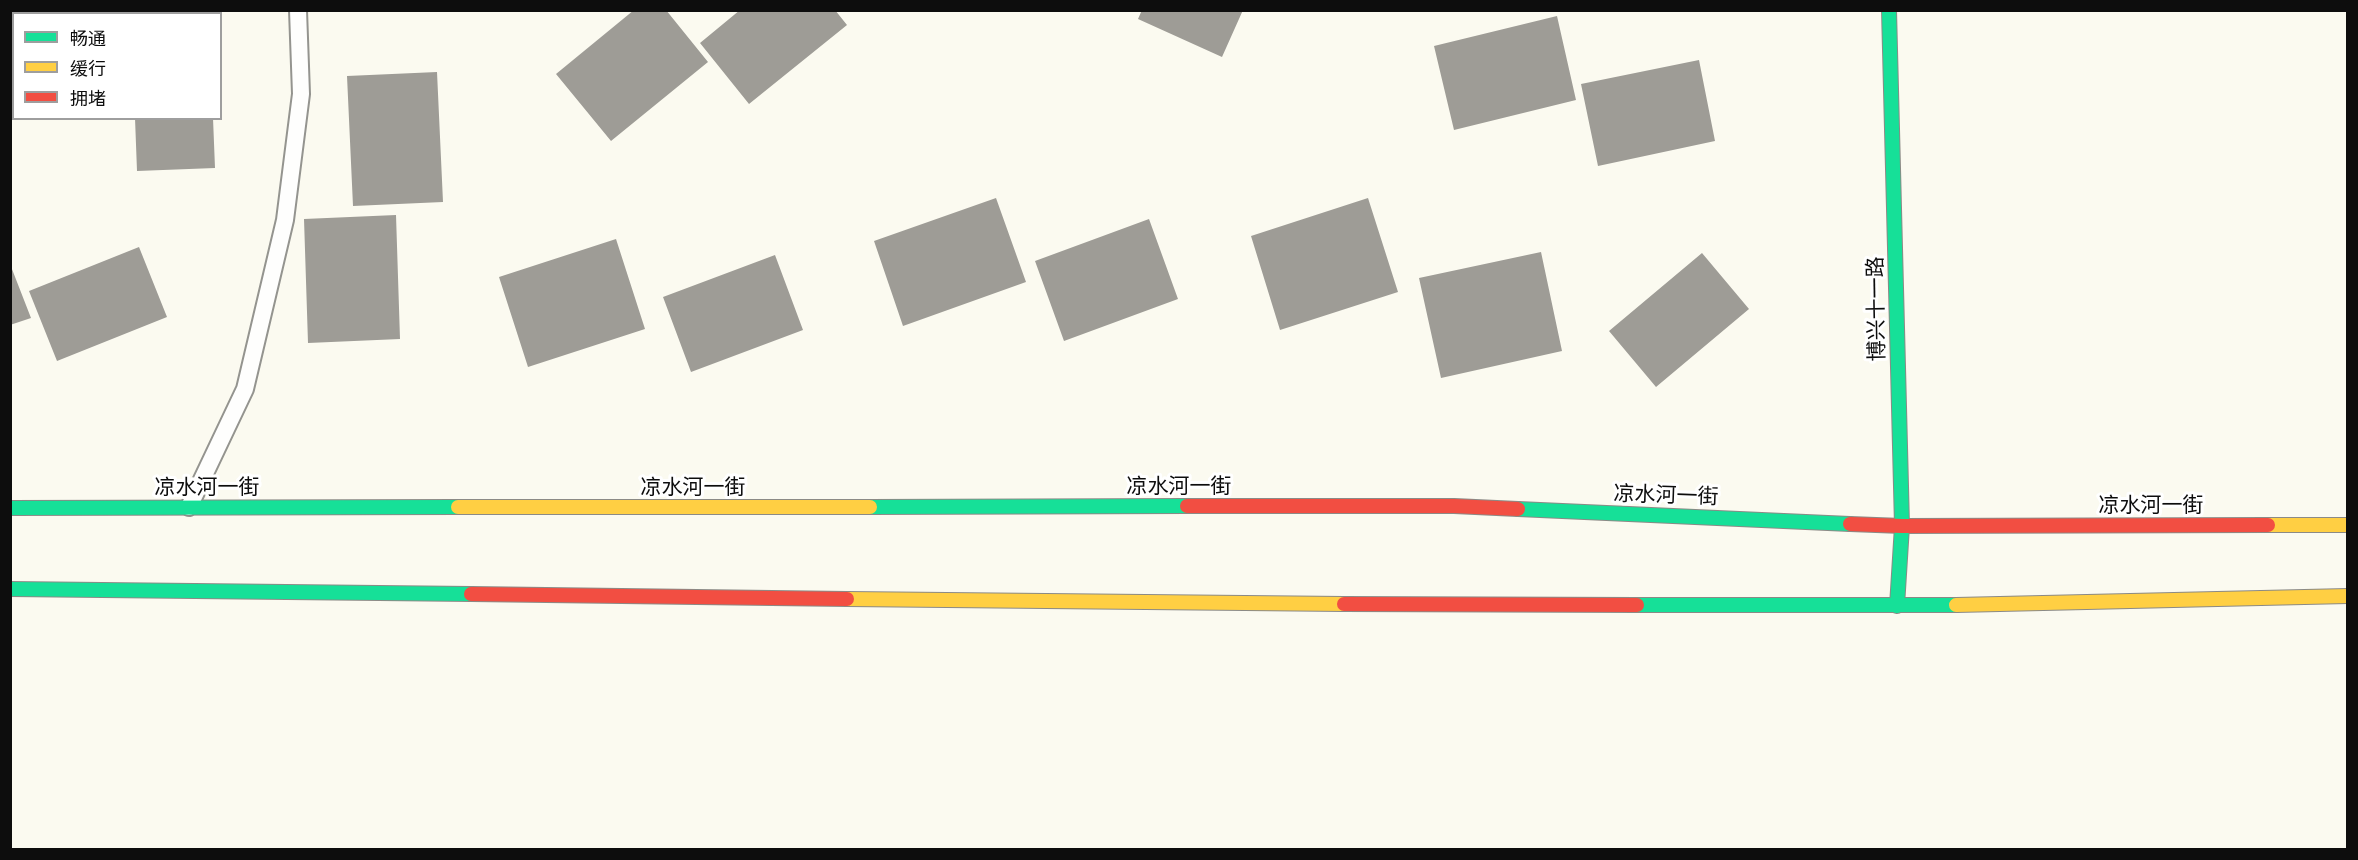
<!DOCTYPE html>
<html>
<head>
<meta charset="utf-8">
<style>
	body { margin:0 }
	#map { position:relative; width:2358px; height:860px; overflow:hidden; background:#fbfaf0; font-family:Georgia,"Noto Sans SC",serif }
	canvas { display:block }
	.frame { position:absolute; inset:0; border:12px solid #0d0d0d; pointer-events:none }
	.legend { position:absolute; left:12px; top:12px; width:210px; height:108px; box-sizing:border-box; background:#fff; border:2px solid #9e9e9e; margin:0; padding:8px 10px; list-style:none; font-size:18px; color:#0d0d0d }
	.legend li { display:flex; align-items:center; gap:12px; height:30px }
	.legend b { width:30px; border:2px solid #9e9e9e }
</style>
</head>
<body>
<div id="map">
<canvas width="2358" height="860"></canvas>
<div class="frame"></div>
<ul class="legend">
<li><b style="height:8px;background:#16e098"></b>畅通</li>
<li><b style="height:8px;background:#ffcf43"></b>缓行</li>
<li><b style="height:8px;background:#f24e42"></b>拥堵</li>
</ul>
</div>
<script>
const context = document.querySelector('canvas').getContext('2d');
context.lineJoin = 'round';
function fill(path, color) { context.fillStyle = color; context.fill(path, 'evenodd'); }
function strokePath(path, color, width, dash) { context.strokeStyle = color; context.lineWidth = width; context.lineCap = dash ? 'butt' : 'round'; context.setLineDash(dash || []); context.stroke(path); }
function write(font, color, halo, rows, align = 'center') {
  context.font = font + ' Georgia,"Noto Sans SC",serif'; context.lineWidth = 6; context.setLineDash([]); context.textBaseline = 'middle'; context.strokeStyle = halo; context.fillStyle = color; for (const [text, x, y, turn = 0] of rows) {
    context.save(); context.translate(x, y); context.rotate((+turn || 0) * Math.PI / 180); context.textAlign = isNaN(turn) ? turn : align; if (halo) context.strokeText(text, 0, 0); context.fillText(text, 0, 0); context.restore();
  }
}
fill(new Path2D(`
	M 634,10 L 666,10 L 708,62 L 611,141 L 556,74 Z
	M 740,10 L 835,10 L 847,25 L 749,104 L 700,43 Z
	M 1142,10 L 1243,10 L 1222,57 L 1138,19 Z
	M 1557,16 L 1576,100 L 1454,130 L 1434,46 Z
	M 1699,60 L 1715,141 L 1598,166 L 1581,84 Z
	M 437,72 L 443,202 L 353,206 L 347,76 Z
	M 135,118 L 213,118 L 215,168 L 137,171 Z
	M 996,198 L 1026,282 L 903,326 L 874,241 Z
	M 1368,198 L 1398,292 L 1280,330 L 1251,236 Z
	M 396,215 L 400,339 L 308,343 L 304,219 Z
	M 1149,219 L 1178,299 L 1064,341 L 1035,261 Z
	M 616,239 L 645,329 L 528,367 L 499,277 Z
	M 139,247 L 167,317 L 57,361 L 29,291 Z
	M 1541,252 L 1562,351 L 1441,378 L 1419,278 Z
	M 1702,253 L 1749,309 L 1656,387 L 1609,331 Z
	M 775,255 L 803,330 L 691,372 L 663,297 Z
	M 10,264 L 31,318 L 10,325 Z`), '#9e9c96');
const lane = new Path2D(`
	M 189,507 L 245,389 L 285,220 L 301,94 L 298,10`);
const fast = new Path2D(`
	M 1889,10 L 1902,526 L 1897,606
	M 870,507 L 1187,506
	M 10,508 L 458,507
	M 1518,509 L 1850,524
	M 10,589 L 471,594
	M 1637,605 L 1956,605`);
const slow = new Path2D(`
	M 458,507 L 870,507
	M 2268,525 L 2348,525
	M 847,599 L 1344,604
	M 1956,605 L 2348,596`);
const jam = new Path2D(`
	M 1187,506 L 1454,506 L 1518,509
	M 1850,524 L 1902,526 L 2268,525
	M 471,594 L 847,599
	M 1344,604 L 1637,605`);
strokePath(lane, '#94948f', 20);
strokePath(fast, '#8b8a86', 16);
strokePath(slow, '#8b8a86', 16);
strokePath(jam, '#8b8a86', 16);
strokePath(lane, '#fefefd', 16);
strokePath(fast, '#16e098', 14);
strokePath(slow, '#ffcf43', 14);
strokePath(jam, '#f24e42', 14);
write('21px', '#0d0d0d', '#fff', [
	["博兴十一路",1875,309,-91],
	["凉水河一街",1179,485],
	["凉水河一街",207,486],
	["凉水河一街",693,486],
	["凉水河一街",1666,494,2],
	["凉水河一街",2151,504]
]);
</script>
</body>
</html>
